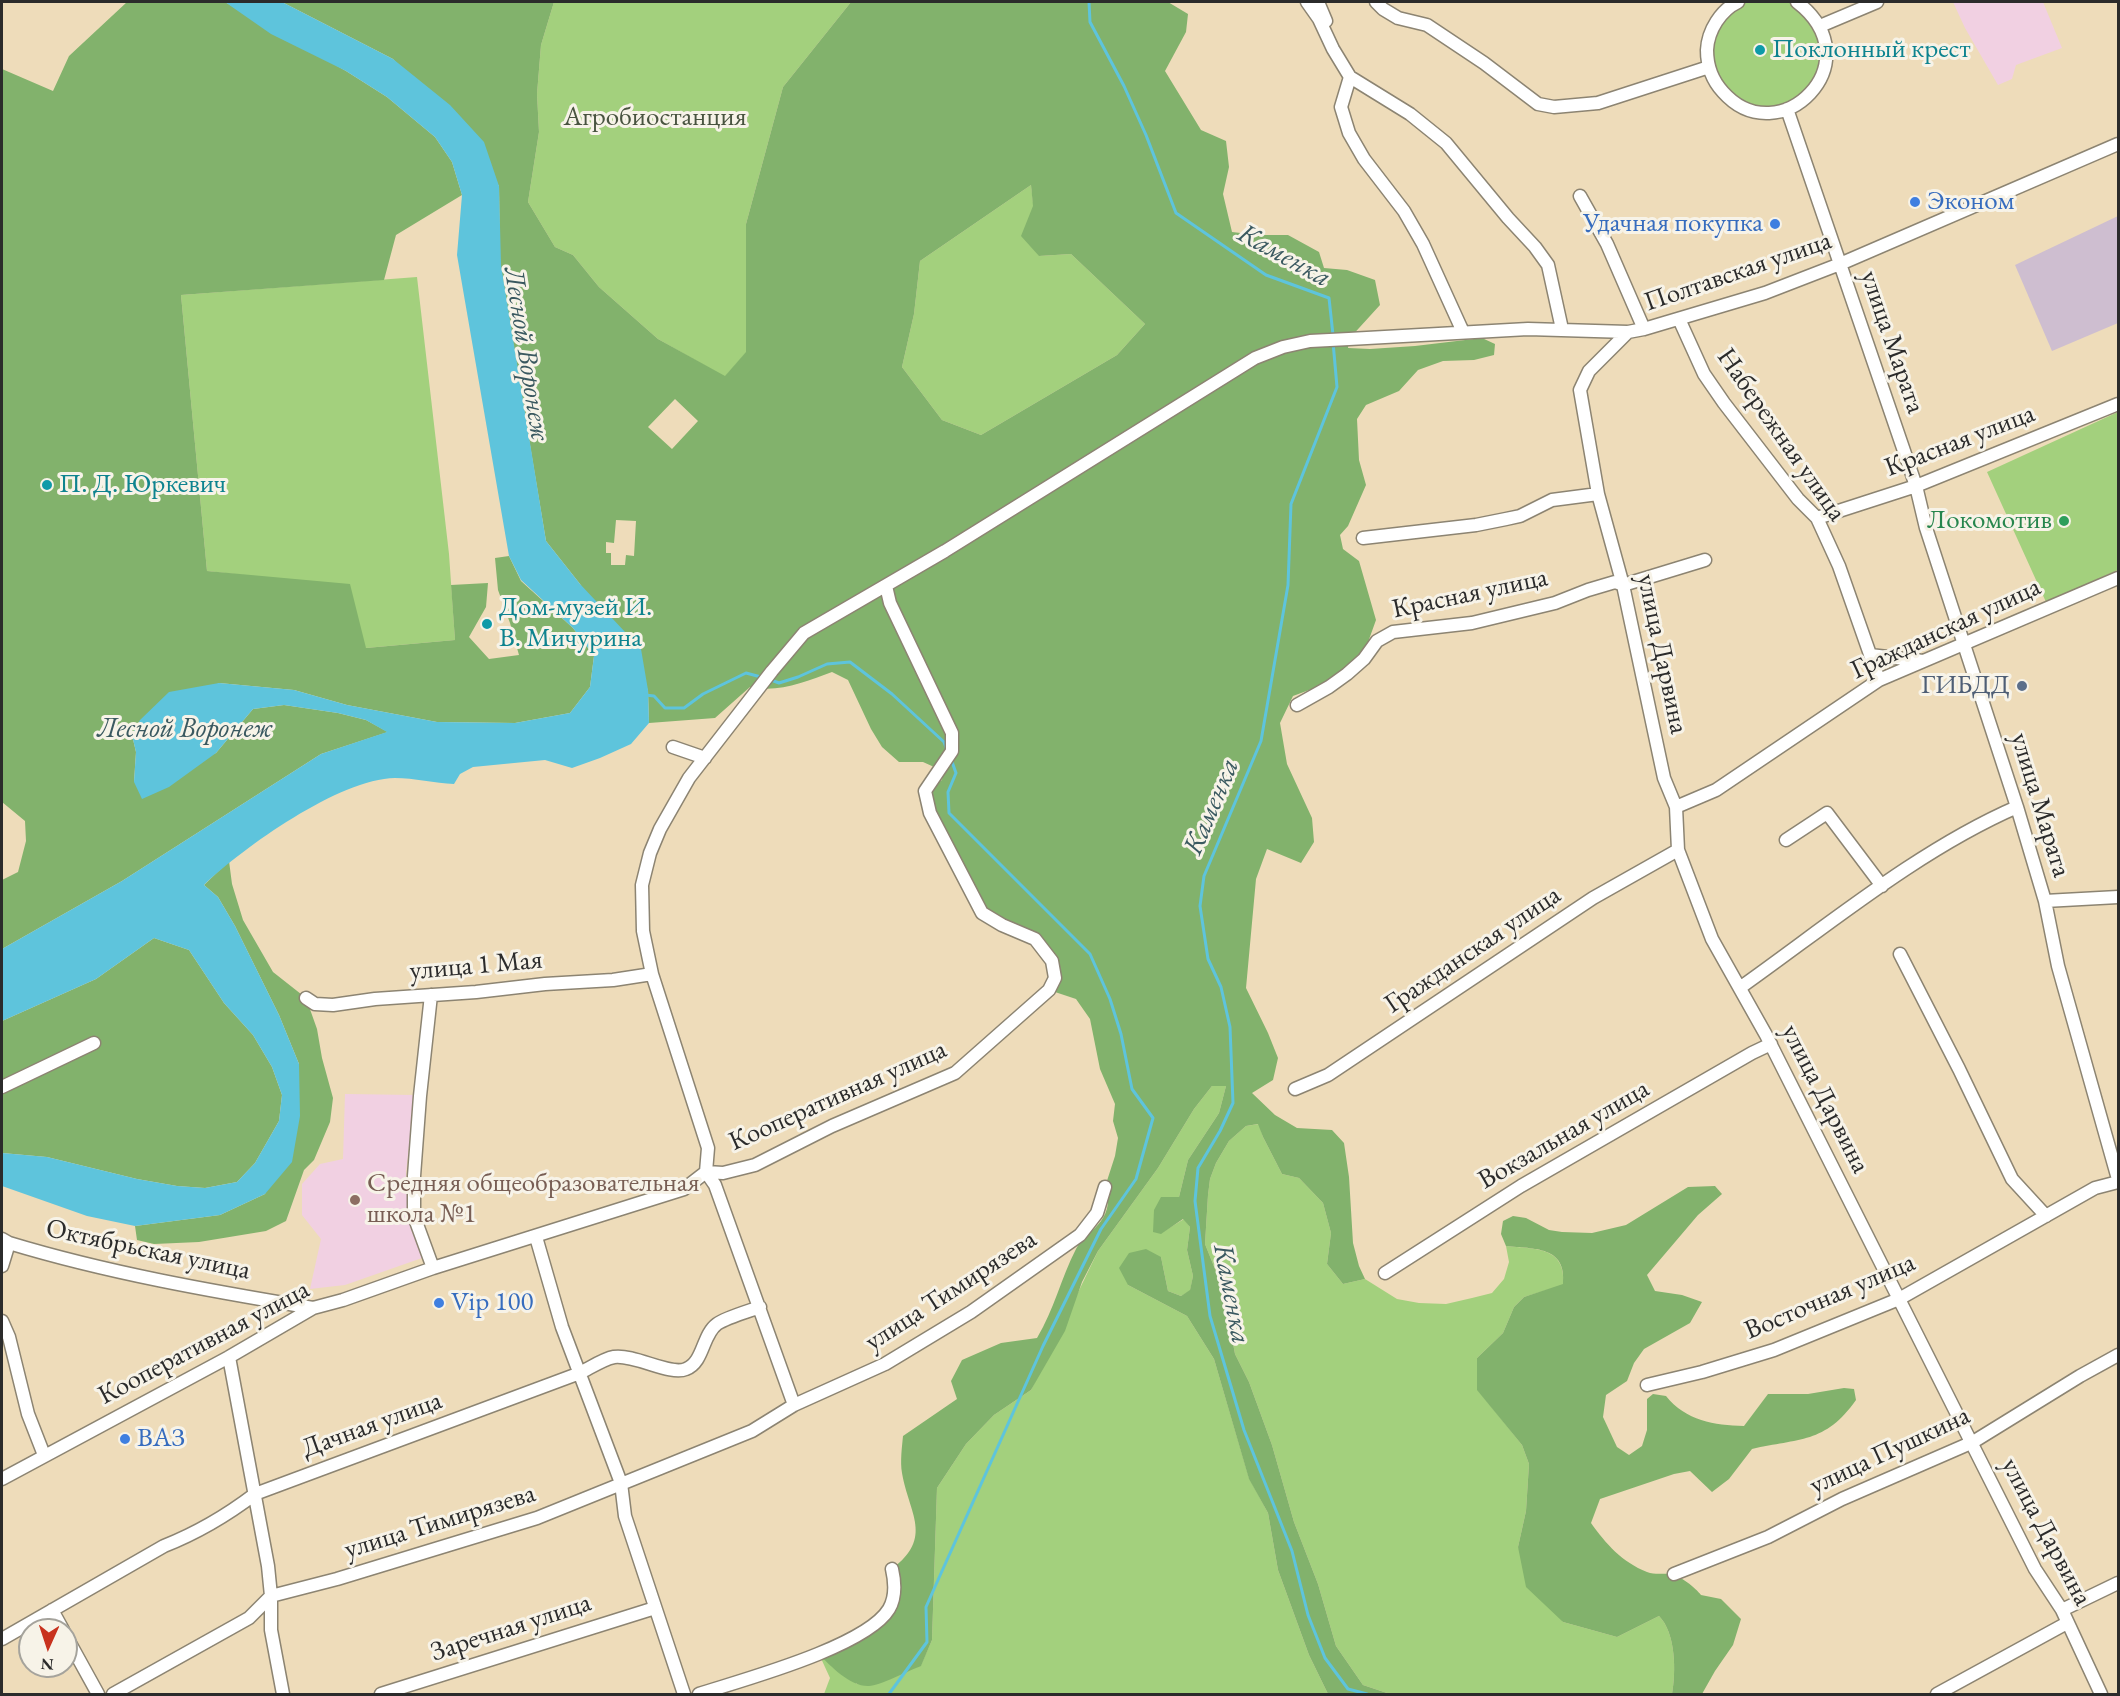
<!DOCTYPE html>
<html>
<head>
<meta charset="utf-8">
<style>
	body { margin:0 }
	#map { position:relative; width:2120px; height:1696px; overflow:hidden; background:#eedcba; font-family:"EB Garamond",serif }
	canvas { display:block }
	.frame { position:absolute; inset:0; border:3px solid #2b2b2b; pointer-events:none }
	.north { position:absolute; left:18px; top:1618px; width:60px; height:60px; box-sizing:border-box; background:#f7f3e8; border:2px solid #a5a39c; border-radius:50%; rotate:183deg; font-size:16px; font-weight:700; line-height:24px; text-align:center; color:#2b2b2b }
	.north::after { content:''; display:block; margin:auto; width:21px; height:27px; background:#c8321e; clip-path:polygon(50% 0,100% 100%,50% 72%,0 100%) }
</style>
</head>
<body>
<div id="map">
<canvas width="2120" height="1696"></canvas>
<div class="frame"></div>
<div class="north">N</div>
</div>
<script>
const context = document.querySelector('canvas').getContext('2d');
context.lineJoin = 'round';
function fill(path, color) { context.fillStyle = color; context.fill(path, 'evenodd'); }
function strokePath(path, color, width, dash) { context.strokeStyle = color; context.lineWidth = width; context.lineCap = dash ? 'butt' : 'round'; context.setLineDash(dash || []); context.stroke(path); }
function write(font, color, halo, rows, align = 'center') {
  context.font = font + ' "EB Garamond",serif'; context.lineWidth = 6; context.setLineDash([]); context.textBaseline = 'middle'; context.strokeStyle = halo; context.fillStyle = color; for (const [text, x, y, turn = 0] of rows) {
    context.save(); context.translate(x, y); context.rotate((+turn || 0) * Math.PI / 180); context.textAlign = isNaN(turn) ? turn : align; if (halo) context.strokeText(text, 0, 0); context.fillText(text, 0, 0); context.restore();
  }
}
fill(new Path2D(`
	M 1953,2 L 2043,2 L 2062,48 L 2016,65 L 2012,79 L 1998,85 L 1965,28 Z
	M 345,1094 L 415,1095 L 406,1172 L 408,1219 L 422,1258 L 345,1285 L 310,1289 L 321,1239 L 302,1215 L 302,1184 L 320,1164 L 343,1159 Z`), '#f1d0e2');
fill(new Path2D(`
	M 2118,216 L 2118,323 L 2052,351 L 2015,265 Z`), '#cebed0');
fill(new Path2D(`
	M 554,2 L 851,2 L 783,87 L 746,224 L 746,353 L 725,377 L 658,339 L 599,287 L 573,255 L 555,247 L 528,202 L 539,132 L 537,94 L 541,45 Z
	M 1738,2 L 1797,2 L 1810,12 L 1826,65 L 1805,100 L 1767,113 L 1730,100 L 1709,67 L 1711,32 Z
	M 1031,185 L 1039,256 L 1071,254 L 1145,324 L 1117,355 L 981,435 L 942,420 L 902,367 L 914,314 L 920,261 Z
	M 417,277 L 449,554 L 455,640 L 366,648 L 271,578 L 207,571 L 181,295 Z
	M 2118,412 L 2118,570 L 2046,602 L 1987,472 Z
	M 1212,1086 L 1226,1086 L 1219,1113 L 1188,1160 L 1179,1197 L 1171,1198 L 1161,1233 L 1184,1219 L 1190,1227 L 1187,1250 L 1193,1276 L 1190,1291 L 1181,1296 L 1168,1291 L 1161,1257 L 1128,1285 L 1187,1316 L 1214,1359 L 1249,1478 L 1268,1513 L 1278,1570 L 1309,1655 L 1328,1694 L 824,1694 L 830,1678 L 819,1654 L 857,1684 L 921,1665 L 932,1640 L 937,1488 L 966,1444 L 994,1415 L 1031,1390 L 1098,1251 L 1158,1168 L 1194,1109 Z
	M 1259,1124 L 1263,1137 L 1282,1174 L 1299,1178 L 1323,1203 L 1331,1233 L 1327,1264 L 1343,1284 L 1365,1279 L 1397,1299 L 1419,1303 L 1446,1304 L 1472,1298 L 1492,1293 L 1504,1279 L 1509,1262 L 1506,1246 C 1534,1249 1567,1246 1563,1285 L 1524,1297 L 1514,1307 L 1503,1333 L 1477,1358 L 1478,1390 L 1522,1445 L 1529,1464 L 1526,1511 L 1518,1547 L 1563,1622 L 1617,1637 L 1659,1616 C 1676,1633 1676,1672 1672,1694 L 1390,1694 L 1363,1685 L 1336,1646 L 1318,1584 L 1294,1522 L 1272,1445 L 1249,1382 L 1235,1354 L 1223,1289 L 1205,1244 L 1208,1195 L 1210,1179 L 1216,1163 L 1229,1141 L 1246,1126 Z`), '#a3d07d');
fill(new Path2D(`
	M 127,2 L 225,2 L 346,71 L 387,97 L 435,137 L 452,162 L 462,195 L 396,235 L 384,280 L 181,295 L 207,571 L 350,584 L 366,648 L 455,640 L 451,585 L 488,583 L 486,607 L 469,637 L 489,659 L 519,655 L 510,623 L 498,590 L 495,558 L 509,556 L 521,581 L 573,628 L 594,656 L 590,687 L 570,713 L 515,723 L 437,722 L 347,705 L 294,690 L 219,683 L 132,735 L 136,752 L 134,782 L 216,753 L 253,709 L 284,705 L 338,713 L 366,720 L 388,732 L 321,754 L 122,881 L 2,949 L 2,880 L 18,872 L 26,841 L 25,821 L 2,802 L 2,69 L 53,91 L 69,56 Z
	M 282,2 L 554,2 L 541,45 L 537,94 L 539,132 L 528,202 L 555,247 L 573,255 L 599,287 L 658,339 L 725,376 L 746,352 L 746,224 L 783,87 L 851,2 L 1168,2 L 1188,14 L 1186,32 L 1165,71 L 1201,130 L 1226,141 L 1229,167 L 1223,194 L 1232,232 L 1258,235 L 1288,235 L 1319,252 L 1324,268 L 1347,270 L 1375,280 L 1380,305 L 1349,339 L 1348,348 L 1370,349 L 1415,346 L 1482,338 L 1495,344 L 1494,355 L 1474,360 L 1443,361 L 1418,370 L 1399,391 L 1366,405 L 1357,419 L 1359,460 L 1366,485 L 1348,526 L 1340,535 L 1343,549 L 1359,561 L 1376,620 L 1367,645 L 1345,669 L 1320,686 L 1293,696 L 1280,723 L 1287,764 L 1312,818 L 1314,842 L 1301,863 L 1267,849 L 1256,879 L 1246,988 L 1268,1033 L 1278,1058 L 1273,1080 L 1252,1093 L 1275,1115 L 1297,1128 L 1332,1130 L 1344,1143 L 1349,1177 L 1353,1243 L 1359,1266 L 1365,1279 L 1343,1284 L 1327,1264 L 1331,1233 L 1323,1203 L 1299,1178 L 1282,1174 L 1263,1137 L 1258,1124 L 1246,1126 L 1229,1141 L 1216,1163 L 1210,1179 L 1208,1195 L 1205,1244 L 1223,1289 L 1235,1354 L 1249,1382 L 1272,1445 L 1294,1522 L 1318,1584 L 1336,1646 L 1363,1685 L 1390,1694 L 1328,1694 L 1309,1655 L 1278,1570 L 1268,1513 L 1249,1479 L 1214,1359 L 1187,1316 L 1128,1285 L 1119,1268 L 1129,1253 L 1146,1249 L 1161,1257 L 1168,1291 L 1181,1296 L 1190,1290 L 1193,1276 L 1187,1250 L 1190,1227 L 1183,1219 L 1161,1234 L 1153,1232 L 1154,1210 L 1161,1197 L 1179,1197 L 1188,1160 L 1219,1113 L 1226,1086 L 1212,1086 L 1194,1109 L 1158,1168 L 1098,1251 L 1082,1282 L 1065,1331 L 1031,1390 L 994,1415 L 966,1444 L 937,1488 L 932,1640 L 921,1666 C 910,1670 879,1686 869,1686 C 851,1687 830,1666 819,1654 L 889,1609 L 892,1569 C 934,1537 909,1514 902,1473 C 900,1461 902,1447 903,1436 L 957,1399 L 951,1381 L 962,1360 L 1001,1343 L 1037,1338 C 1054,1310 1061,1278 1076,1249 C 1082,1237 1094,1231 1101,1221 C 1108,1212 1111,1196 1105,1187 L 1115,1156 L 1118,1138 L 1113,1121 L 1115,1104 L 1100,1069 L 1090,1019 L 1076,999 L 1049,990 L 1055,978 L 1043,948 L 982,913 L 925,791 L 942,780 L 943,771 L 923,762 L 899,762 L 882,747 L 871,729 L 848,680 L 832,672 C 805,682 779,693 750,687 L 715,718 L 649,723 L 648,690 L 580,584 L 546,541 L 500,265 L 499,186 L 393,59 ZM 1031,185 L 1033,206 L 1021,236 L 1039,256 L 1071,254 L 1145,324 L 1117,355 L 981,435 L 942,420 L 902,367 L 914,314 L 920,261 ZM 675,399 L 698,421 L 672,449 L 648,427 ZM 616,520 L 636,521 L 634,556 L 626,555 L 625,565 L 611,565 L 611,553 L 606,553 L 606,542 L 614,543 Z
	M 229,861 L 232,884 L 243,920 L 273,972 L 306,998 L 317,1029 L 322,1058 L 333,1098 L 330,1122 L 314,1160 L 304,1170 L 286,1221 L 266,1231 L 199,1242 L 154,1244 L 137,1240 L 135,1226 L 220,1215 L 265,1194 L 299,1064 L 279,1015 L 235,926 L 218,897 L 204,885 Z
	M 154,938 L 189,950 L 224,1003 L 253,1035 L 272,1067 L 282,1095 L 279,1121 L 255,1163 L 237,1182 L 205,1188 L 177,1186 L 137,1179 L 47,1157 L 2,1153 L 2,1021 L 96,979 Z
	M 1715,1186 L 1722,1194 L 1698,1215 L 1647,1275 L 1655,1291 L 1682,1295 L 1702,1302 L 1690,1323 L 1644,1349 L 1634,1363 L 1627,1381 L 1606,1395 L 1603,1417 L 1617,1447 L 1629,1455 L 1642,1446 L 1647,1430 L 1647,1399 L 1653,1394 L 1666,1396 C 1686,1421 1714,1425 1744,1426 L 1768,1394 L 1808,1394 L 1844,1388 L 1854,1389 L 1856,1400 C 1825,1444 1799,1438 1752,1449 L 1729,1479 L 1712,1492 L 1690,1471 L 1674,1474 L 1600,1499 L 1591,1523 C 1606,1544 1622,1562 1647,1572 C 1655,1575 1663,1573 1671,1574 C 1679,1575 1696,1588 1701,1595 L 1721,1599 L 1741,1619 L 1733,1645 L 1715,1671 L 1702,1694 L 1672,1694 C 1676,1672 1676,1633 1659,1616 L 1617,1637 L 1563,1622 L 1526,1587 L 1518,1547 L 1526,1511 L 1529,1464 L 1522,1445 L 1477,1390 L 1477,1358 L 1503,1333 L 1514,1307 L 1524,1297 L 1563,1284 C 1567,1246 1534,1249 1506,1246 L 1501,1234 L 1503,1221 L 1513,1216 L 1526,1218 L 1549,1230 L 1562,1232 L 1592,1233 L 1626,1225 L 1688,1187 Z`), '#82b26c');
fill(new Path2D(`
	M 225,2 L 282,2 L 393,59 L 450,105 L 484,142 L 499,186 L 501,265 L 546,541 L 580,584 L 641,649 L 648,690 L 649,723 L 631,744 L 600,758 L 572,768 L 545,760 L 473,767 L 460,774 L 454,784 C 435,783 414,778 395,778 C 339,779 244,847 204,885 L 218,897 L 235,926 L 279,1015 L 299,1064 L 300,1116 L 292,1162 L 265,1194 L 220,1215 L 135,1226 L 87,1216 L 2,1186 L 2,1153 L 47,1157 L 137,1179 L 177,1186 L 205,1188 L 237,1182 L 255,1163 L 279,1121 L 282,1095 L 272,1067 L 253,1035 L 224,1003 L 189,950 L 154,938 L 96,979 L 2,1021 L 2,949 L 122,881 L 321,754 L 387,732 L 366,720 L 338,713 L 284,705 L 253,709 L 216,753 L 169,787 L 142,799 L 134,782 L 136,752 L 132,735 L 140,720 L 169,692 L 219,683 L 294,690 L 347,705 L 437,722 L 515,723 L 570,713 L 590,687 L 594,656 L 573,628 L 521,580 L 509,556 L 457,255 L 462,195 L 452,162 L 435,137 L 387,97 L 346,71 L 271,34 Z`), '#5ec4dc');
strokePath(new Path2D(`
	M 1089,2 L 1090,22 L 1124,86 L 1146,135 L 1176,213 L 1266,275 L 1329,298 L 1333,335
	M 1333,342 L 1337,387 L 1291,504 L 1288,585 L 1261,741 L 1204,876 L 1200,906 L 1208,959 L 1221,987 L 1230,1027 L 1233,1103 L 1220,1131 L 1198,1168 L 1195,1201 L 1210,1316 L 1244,1430 L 1292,1551 L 1308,1615 L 1325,1658 L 1348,1689 L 1367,1694
	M 771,680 L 779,683 L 798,677 L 827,664 L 850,662 L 892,694 L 944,742 L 947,750
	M 645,695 L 654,696 L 665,708 L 684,708 L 703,694 L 746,673 L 761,677
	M 889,1694 L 927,1642 L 926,1607 L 938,1580 L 1043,1346 L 1101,1229 L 1136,1179 L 1153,1118 L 1132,1089 L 1121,1034 L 1110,999 L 1090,954 L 949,813 L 948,792 L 956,773 L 951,759`), '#5ec4dc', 3);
const minor = new Path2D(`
	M 1307,2 L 1319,19 L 1333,49 L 1350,77 L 1410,114 L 1446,143 L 1508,218 L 1535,247 L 1548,265 L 1562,329
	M 1318,2 L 1326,21
	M 1376,2 L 1383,9 L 1398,18 L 1427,25 L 1484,63 L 1538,104 L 1554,107 L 1598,103 L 1709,67
	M 1738,2 C 1721,10 1708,30 1707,50 C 1707,65 1712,80 1723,92 C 1779,155 1875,62 1797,2
	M 1820,26 L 1877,2
	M 1350,77 L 1341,107 L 1349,133 L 1364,159 L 1404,211 L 1423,244 L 1463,332
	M 1787,109 L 1916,486 L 1926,528 L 2017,807 L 2045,901 L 2058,966 L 2118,1179
	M 1580,196 L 1607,244 L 1644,329
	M 1679,319 L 1704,374 L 1724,403 L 1798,499 L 1817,518 L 1839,566 L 1879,680
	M 1628,332 L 1589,371 L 1580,390 L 1598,494 L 1623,585 L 1664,778 L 1676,807 L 1678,850 L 1712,939 L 1766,1035 L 2035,1569 L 2062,1610 L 2101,1694
	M 1817,518 L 1916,486 L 2118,404
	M 1363,538 L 1476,525 L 1506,519 L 1520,516 L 1552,500 L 1598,494
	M 1870,655 L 1923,661
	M 1297,705 L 1329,687 L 1347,674 L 1364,659 L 1377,641 L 1393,632 L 1472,623 L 1555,603 L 1588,590 L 1615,582 L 1623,585 L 1705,560
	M 673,747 L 705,758
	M 1676,807 L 1716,790 L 1879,680 L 2118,578
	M 1786,840 L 1827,813 L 1882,886
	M 2045,901 L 2118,897
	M 1900,954 L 1959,1069 L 2012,1179 L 2046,1216
	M 1741,987 C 1827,926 1920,849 2017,807
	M 431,995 L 420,1096 L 414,1176 L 414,1216 L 433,1268
	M 306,998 L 315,1004 L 333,1005 L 375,999 L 476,992 L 545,984 L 613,980 L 652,974
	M 2,1087 L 94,1043
	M 1295,1089 L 1328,1075 L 1593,898 L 1678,850
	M 706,1172 L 708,1148 L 652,974 L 643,931 L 642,885 L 650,853 L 660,829 L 689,778 L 772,671 L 804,633 L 945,551 L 1255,358 L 1283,347 L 1310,341 L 1349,339 L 1528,329 L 1628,332 L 1644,329 L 1765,293 L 1840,264 L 2118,144
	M 706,1172 L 715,1185 L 794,1405
	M 536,1237 L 562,1327 L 621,1483 L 625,1516 L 684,1694
	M 2,1239 L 9,1243 C 108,1273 211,1291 313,1308
	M 2,1266 L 9,1243
	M 1385,1273 L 1521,1186 L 1752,1053 L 1771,1044
	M 2,1321 L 9,1337 L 28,1414 L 44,1455
	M 229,1357 L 268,1566 L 271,1596 L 271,1630 L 283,1694
	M 1647,1385 L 1702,1372 L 1774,1350 L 1899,1299 L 2095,1188 L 2118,1182
	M 2,1479 L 229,1357 L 313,1308 L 343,1300 L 433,1268 L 684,1189 L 706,1172 L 723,1173 L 755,1165 L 832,1126 L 955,1073 L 1049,990 L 1055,978 L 1052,961 L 1035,939 L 1002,925 L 982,913 L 930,813 L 925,791 L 952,751 L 952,733 L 890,603 L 886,586
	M 1674,1574 L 1768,1537 L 1842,1499 L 1973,1442 L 2080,1376 L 2118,1355
	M 52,1610 L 63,1630
	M 2062,1610 L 2118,1583
	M 66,1636 L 98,1694
	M 2,1639 L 164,1546 C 197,1533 226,1516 255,1494 L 580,1373 C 590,1368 603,1359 614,1357 C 635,1354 670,1376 686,1369 C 704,1362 702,1335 717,1324 C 725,1318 749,1311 760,1307
	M 113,1694 L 249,1618 L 271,1596 L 337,1579 L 537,1518 L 752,1431 L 794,1405 L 885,1364 L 971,1312 L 1080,1235 L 1097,1213 L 1105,1187
	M 381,1694 L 655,1608
	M 699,1694 C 742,1680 866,1647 889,1609 C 896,1597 895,1582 892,1569
	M 1937,1694 L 2067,1623`);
strokePath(minor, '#8c8472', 15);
strokePath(minor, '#fff', 12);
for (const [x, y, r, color] of [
	[1760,50,6,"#0f9aa8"],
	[1915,202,6,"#3f7fe0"],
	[1775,224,6,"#3f7fe0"],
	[47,485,6,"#0f9aa8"],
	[2064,521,6,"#2e9e5b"],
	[487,624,6,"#0f9aa8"],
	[2022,686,6,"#5c6f8a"],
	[355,1200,6,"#8d6e63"],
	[439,1303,6,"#3f7fe0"],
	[125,1439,6,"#3f7fe0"]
]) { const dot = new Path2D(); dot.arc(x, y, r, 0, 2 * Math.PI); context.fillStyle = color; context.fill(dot); strokePath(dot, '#f7f3e8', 2); }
write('27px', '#0d838f', '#f7f3e8', [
	["Поклонный крест",1772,50],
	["П. Д. Юркевич",59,485],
	["Дом-музей И.",499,608],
	["В. Мичурина",499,639]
], 'left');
write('27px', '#495440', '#f7f3e8', [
	["Агробиостанция",655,118]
]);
write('27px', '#366cbe', '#f7f3e8', [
	["Эконом",1927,202],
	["Удачная покупка",1763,224,"right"],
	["Vip 100",451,1303],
	["ВАЗ",137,1439]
], 'left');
write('27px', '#2b2b2b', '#f7f3e8', [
	["Полтавская улица",1738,272,-19],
	["улица Марата",1892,342,71],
	["Набережная улица",1781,435,55],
	["Красная улица",1960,441,-21],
	["Красная улица",1470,594,-12],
	["Гражданская улица",1946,629,-25],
	["улица Дарвина",1662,654,78],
	["улица Марата",2040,805,73],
	["Гражданская улица",1473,950,-34],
	["улица 1 Мая",476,966,-5],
	["Кооперативная улица",838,1096,-24],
	["улица Дарвина",1825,1099,63],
	["Вокзальная улица",1564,1135,-30],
	["Октябрьская улица",148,1250,12],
	["улица Тимирязева",951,1291,-33],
	["Восточная улица",1830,1297,-23],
	["Кооперативная улица",204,1343,-28],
	["Дачная улица",372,1425,-20],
	["улица Пушкина",1890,1451,-25],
	["улица Тимирязева",440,1522,-17],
	["улица Дарвина",2046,1532,62],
	["Заречная улица",511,1628,-18]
]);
write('27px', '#27864d', '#f7f3e8', [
	["Локомотив",2052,521]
], 'right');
write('27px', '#4e5e75', '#f7f3e8', [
	["ГИБДД",2010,686]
], 'right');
write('27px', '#785e54', '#f7f3e8', [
	["Средняя общеобразовательная",367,1184],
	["школа №1",367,1215]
], 'left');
write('italic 28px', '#3a5960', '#f7f3e8', [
	["Каменка",1284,256,29],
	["Лесной Воронеж",526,354,81],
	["Лесной Воронеж",185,729],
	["Каменка",1212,807,-67],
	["Каменка",1231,1294,79]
]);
</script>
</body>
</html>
